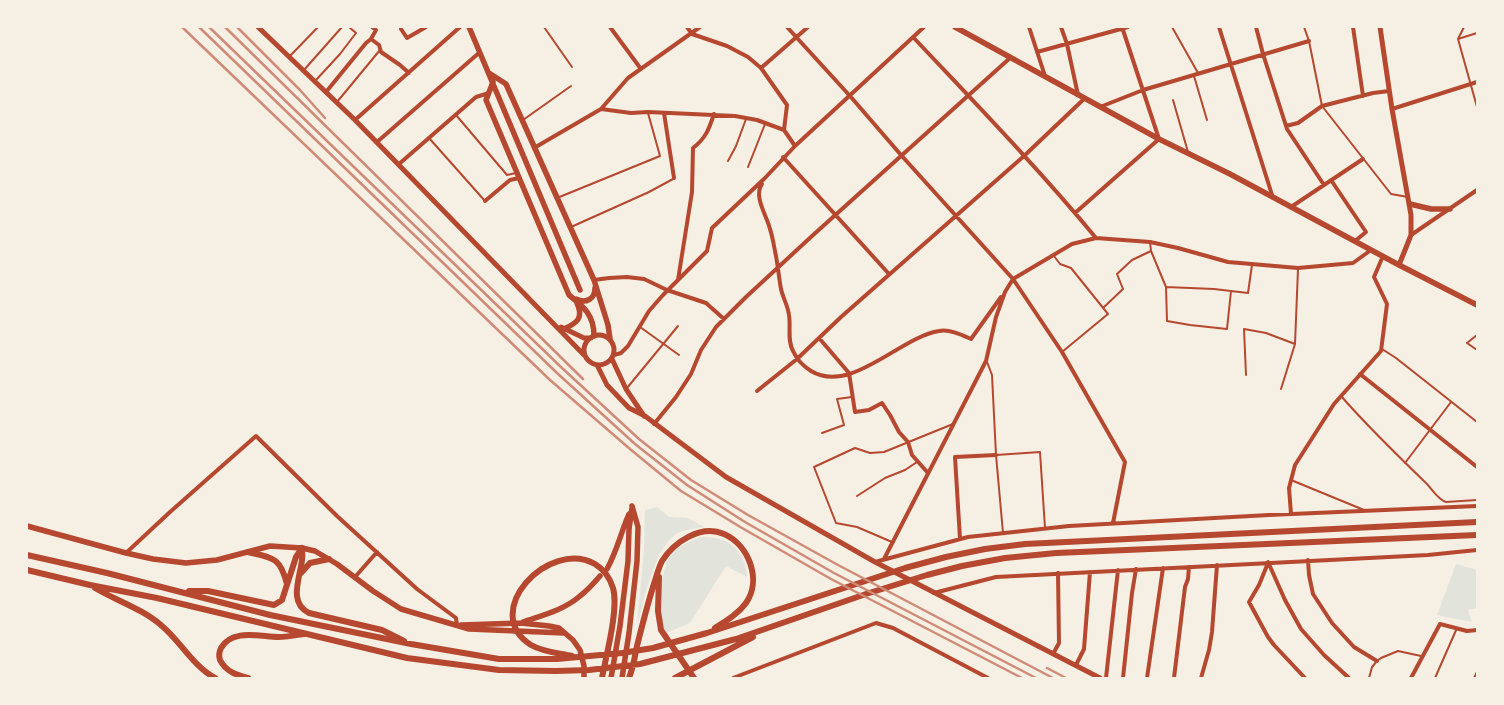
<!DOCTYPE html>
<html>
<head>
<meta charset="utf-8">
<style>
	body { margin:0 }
	#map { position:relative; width:1504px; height:705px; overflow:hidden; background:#f6efe4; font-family:"Asap Condensed",sans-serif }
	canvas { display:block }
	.frame { position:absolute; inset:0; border:28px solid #f6efe4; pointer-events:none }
</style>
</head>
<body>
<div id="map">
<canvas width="1504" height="705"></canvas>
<div class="frame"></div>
</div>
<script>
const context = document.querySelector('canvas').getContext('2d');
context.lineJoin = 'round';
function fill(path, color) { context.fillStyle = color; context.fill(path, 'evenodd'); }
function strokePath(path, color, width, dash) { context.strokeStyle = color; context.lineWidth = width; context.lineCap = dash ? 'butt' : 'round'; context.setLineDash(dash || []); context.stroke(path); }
fill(new Path2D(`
	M 657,507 L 669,517 L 688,518 L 704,527 C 697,528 688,529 680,532 C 654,543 644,602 637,627 L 644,550 L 645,510 Z
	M 702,537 C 728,536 746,551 747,577 L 726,566 L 690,623 L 666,633 C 657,615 659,570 672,554 C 680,545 691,541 702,537 Z
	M 1456,564 L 1477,570 L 1477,608 L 1468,610 L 1472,622 L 1437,615 Z`), '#e2e4dc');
strokePath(new Path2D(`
	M 544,27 L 572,67
	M 1172,27 L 1198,73
	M 1304,27 L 1309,41 L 1322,106 L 1391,194 L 1408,197
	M 1464,27 L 1458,39 L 1477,107
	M 1458,39 L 1477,33
	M 290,56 L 318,27
	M 304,70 L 342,27
	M 1194,76 L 1207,120
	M 316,80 L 340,54 L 356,33 L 349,27
	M 1173,100 L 1188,152
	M 337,102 L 380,50
	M 456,115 L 507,175 L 516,173
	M 523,120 L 571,86
	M 429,138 L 485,201
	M 728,161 L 736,146 L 746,119
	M 748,167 L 765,124
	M 557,198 L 660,156 L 648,113
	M 571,227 L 649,192 L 673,179
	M 1150,242 L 1151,251 L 1166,287 L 1167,321 L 1190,325 L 1227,329 L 1231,291 L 1248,293 L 1252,265
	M 1054,256 L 1060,264 L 1071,268 L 1108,314 L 1062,352
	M 1166,287 L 1214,289 L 1231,291
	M 1103,308 L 1123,289 L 1117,274 L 1132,260 L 1151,251
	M 640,327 L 679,355
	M 1477,335 L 1467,343 L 1477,350
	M 1382,349 L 1396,358 L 1477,422
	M 987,362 L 992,375 L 996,455 L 1003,533
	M 1246,375 L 1244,329 L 1266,333 L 1295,344
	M 627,388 L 678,326
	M 1281,389 L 1295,344 L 1298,269
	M 1341,396 C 1368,427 1397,455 1426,483 C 1432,489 1438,500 1446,502 L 1477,500
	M 822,433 L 844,425 L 837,399 L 852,397
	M 996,455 L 1040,452 L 1045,528
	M 1405,463 L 1451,402
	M 1291,480 L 1364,510
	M 857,496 L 885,478 L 905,470 L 917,462
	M 892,542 L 857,527 L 836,523 L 814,467 L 855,448 L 870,453 L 884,452 L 953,424
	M 1369,678 L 1372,667 L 1377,661 L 1381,658 L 1398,651 L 1421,656
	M 1435,678 L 1457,628
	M 1474,678 L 1477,672`), '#b5482f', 2);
strokePath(new Path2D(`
	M 372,27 L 376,30 L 371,39 L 379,45 L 381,52 L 400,65 L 409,73
	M 401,27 L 401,29 L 407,38 L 426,27
	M 610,27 L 641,69
	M 687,27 L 692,34 L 727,46 L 748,57 L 761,68 L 787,105 L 784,130 L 795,146
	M 787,27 L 850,96 L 901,155 L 1013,279 L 1062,352 L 1125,462 L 1113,523
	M 1029,27 L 1045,76
	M 1061,27 L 1067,44 L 1078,95
	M 1219,27 L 1273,198
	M 1256,27 L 1263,54 L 1287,129 L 1324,185
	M 1353,27 L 1363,96
	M 913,37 C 975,103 1038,168 1096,238
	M 1037,52 L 1128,27
	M 761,68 L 808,27
	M 326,92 L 366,43 L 371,39
	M 1100,107 L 1143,90 L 1309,41
	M 601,109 L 631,113 L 648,112 L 735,116 L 757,120 L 784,130
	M 1392,109 L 1477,82
	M 664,113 L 674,178
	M 355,120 L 460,27
	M 1286,126 L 1298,123 L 1322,106 L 1373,93 L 1389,91
	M 377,142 L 480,52
	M 534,148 L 601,109 L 628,78 L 700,27
	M 783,157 L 889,274
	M 399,164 L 476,97 L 489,93
	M 1331,180 L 1366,232 L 1355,241
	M 762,184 C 753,196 767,216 770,229 C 773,238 774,247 776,256 C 778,267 779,278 781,289 C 783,298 788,306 789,315 C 791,327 787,340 793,351 C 797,360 803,366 811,371 C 851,395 900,337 939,331 C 950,329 962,335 971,339 L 1001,297
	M 485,201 L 510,180 L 519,178
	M 1291,207 L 1363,159
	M 1075,213 L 1159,139 L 1122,27
	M 1411,235 L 1477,190
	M 594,280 L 609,278 L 627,277 L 644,279 L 667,290 L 706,303 L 724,319
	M 678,280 L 692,192 L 693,148 C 706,138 709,129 714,114
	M 819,338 L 849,373 L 855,412 L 869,410 L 882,403 L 890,415 L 899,432 L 908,442 L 912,455 L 928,473
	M 614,355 L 621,353 L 628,346 L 649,311 L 663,295 L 707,251 L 712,228 L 765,178 L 795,146 L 924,27
	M 1360,374 L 1477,467
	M 757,391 L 797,359 L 841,317 L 1024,156 L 1085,98
	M 654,424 L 676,397 L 691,374 L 701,350 L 716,327 L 746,297 L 812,236 L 1010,58
	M 1291,514 L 1289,488 L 1295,465 L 1334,404 L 1381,351 L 1387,304 L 1374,277 L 1383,256
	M 960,539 L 955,457 L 996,455
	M 126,553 L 170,512 L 256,436 L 337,516 L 417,589 L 456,618 L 457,625
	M 884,559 L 986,361 L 996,317 L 1005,292 L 1013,279 L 1072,244 L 1096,238 L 1150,242 L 1178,248 L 1228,262 L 1298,268 L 1353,263 L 1371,250
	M 1308,560 L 1309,575 L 1313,594 L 1332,623 L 1354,647 L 1377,661
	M 875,562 L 968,537 L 1069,526 L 1269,515 L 1477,506
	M 1268,562 L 1285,600 L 1301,629 L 1324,655 L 1349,678
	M 1268,563 L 1259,585 L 1249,602 L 1268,637 L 1274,645 L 1305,678
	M 355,577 L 377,552
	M 934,593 L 996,577 L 1428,555 L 1477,550
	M 1053,654 L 1059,643 L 1058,573
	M 1076,665 L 1084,649 L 1090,572
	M 733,678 L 876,623 L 893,628 L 988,678
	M 1106,678 L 1118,570
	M 1123,678 L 1132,593 L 1136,569
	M 1147,678 L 1163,568
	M 1174,678 L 1185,587 L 1188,579 L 1189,567
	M 1201,678 L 1209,650 L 1212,632 L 1217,565
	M 1411,678 L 1440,624 L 1467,631 L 1477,630`), '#b5482f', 4);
strokePath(new Path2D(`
	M 258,27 L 355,120 L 584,355
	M 1380,27 L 1392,109 L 1411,215 L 1411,235 L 1399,265
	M 561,327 L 584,338 L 591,338
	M584 350a15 15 0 1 1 30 0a15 15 0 1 1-30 0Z
	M 612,359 L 626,389 L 644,416
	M 597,365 L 607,385 L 629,408 L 645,416 L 726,477 L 875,562 L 1100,678`), '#b5482f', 5);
strokePath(new Path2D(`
	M 469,27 L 580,290
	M 955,27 L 1159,139 L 1230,174 L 1399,265 L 1477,305
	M 489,73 L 506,84 L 594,280 L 608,325 L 610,339
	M 493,82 L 486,100 L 569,295 C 584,307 594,315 594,336
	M 1410,204 L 1431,209 L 1450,209
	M 576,299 C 586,304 595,299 595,288
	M 564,329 C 577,323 584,318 577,303
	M 27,526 L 126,553 L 153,559 L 186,563 L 217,560 L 270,546 L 302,548 L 315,551 L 337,564 L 373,591 L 401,609 L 469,629 L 564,633
	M 607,569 C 617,551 621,532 629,514
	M 523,622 C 543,615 564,610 580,596 C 588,590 594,583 600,576
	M 461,625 L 521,623 L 549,626 L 559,628 L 573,640 L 580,650 L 584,666 L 584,678
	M 611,678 L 620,626 L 628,561 L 629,529 L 632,508
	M 622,678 L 629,633 L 637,561 L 638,527 L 632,506`), '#b5482f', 5.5);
strokePath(new Path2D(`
	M 302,548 C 302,552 303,556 302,560 C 300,578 288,603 309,613 L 382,630 L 404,641
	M 248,552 C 273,558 280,557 287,584
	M 27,555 L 107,573 L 270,615 L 411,644 L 499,659 L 557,659 L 622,653 L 653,648 L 707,633 L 905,568 L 946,557 L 985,549 L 1025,544 L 1477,522
	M 27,570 L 90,585 L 157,598 L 407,658 L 499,670 L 556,671 L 589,670 L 640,664 L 736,639 L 866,594 L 927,575 L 962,566 L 1005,558 L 1056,553 L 1477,535
	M 301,573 L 310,563 L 329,559
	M 659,577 L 658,611 L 661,630 L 694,678
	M 95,588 C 117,601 143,609 162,626 C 181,642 193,666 215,678
	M 189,591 L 208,591 L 274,605 L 282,600 L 296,557 L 302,548
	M 572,656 C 558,653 543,652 531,645 C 479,612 549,538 595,564 C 603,569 610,578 613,588 C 619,608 606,656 602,678
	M 248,678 C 237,675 226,672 220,660 C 219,657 219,652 221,648 C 232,628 261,637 279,637 C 287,637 295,635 304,634
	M 629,678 C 633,668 635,656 637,646 C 642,626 647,606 653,587 C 656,578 658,569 662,561 C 674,542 701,524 724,534 C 749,545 762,580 746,603 C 738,614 726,621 715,628
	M 675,678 L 753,637`), '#b5482f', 6);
strokePath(new Path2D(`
	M 182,27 L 550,380 L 630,449 L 681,491 L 742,528 L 831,579 L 1022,678
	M 199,27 L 557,373 L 635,444 L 687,485 L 745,522 L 834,573 L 1036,678
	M 209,27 L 562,368 L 639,439 L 691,480 L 748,515 L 838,565 L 1053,678
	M 225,27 L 583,379
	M 237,27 L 300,90 L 325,118
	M 1047,668 L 1066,678`), '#cf8b77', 2.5);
</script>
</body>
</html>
